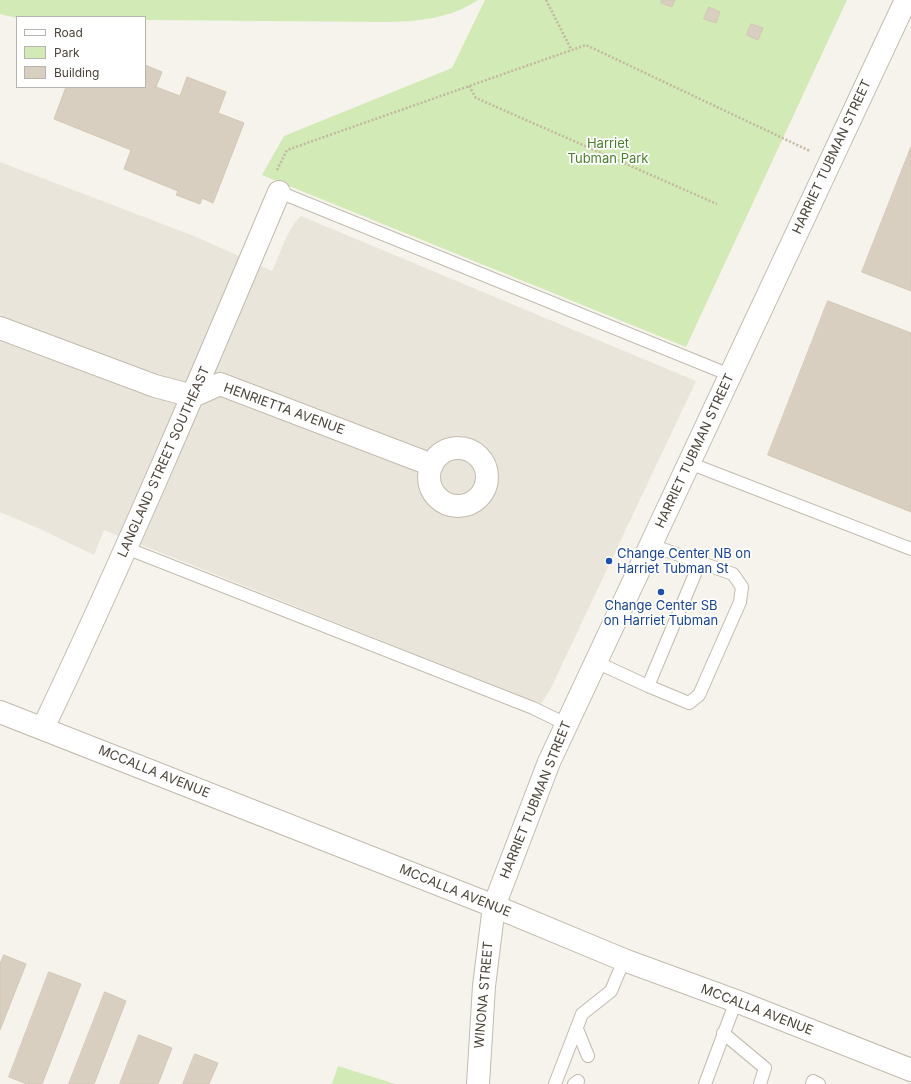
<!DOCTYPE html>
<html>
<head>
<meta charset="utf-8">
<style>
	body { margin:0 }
	#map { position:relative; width:911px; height:1084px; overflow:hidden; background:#f6f3ec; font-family:Inter,sans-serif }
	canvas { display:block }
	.legend { position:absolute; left:16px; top:16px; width:130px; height:72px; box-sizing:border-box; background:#fff; border:1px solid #b7b4b0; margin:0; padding:5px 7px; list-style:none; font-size:12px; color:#4b4439 }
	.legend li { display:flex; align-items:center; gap:8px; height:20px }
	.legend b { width:20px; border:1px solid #b7b4b0 }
</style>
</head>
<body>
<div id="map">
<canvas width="911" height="1084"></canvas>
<ul class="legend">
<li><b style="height:5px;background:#fff"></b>Road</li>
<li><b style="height:11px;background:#d2eab5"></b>Park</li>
<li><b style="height:11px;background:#d8cfc1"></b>Building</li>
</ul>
</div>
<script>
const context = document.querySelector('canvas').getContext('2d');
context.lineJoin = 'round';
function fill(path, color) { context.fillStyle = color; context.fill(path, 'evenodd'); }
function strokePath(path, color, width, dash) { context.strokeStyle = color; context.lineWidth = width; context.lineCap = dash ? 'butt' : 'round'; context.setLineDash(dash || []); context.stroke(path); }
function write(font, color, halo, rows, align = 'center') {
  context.font = font + ' Inter,sans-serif'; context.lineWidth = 3.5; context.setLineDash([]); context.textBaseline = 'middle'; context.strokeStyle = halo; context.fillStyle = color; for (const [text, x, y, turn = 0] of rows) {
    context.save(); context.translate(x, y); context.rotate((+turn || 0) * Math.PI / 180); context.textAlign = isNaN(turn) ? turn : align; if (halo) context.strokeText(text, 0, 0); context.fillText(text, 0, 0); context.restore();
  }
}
fill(new Path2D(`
	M 0,162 L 194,236 L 272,271 L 286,238 L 294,223 L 301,216 L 696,381 L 550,690 L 541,704 L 104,530 L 94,555 L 40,529 L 0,512 Z`), '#eae5da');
fill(new Path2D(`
	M 0,0 L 478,0 C 451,18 421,21 390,22 L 145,20 L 145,17 L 17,18 L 0,14 Z
	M 485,0 L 847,0 L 686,347 L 262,175 L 284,136 L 452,68 Z
	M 338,1066 L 395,1084 L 332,1084 Z`), '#d2eab5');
const building = new Path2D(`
	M 662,0 L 675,0 L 672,7 L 661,3 Z
	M 709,7 L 720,12 L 716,23 L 704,19 Z
	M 751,24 L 763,28 L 758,40 L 747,35 Z
	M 145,65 L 162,72 L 156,87 L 180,96 L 187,77 L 226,92 L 218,113 L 244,123 L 213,203 L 202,198 L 200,204 L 176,195 L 178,191 L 124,169 L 131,150 L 54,119 L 66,87 L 145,87 Z
	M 911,147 L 911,291 L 862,272 Z
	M 828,301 L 911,333 L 911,512 L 768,455 Z
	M 4,955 L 26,964 L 0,1030 L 0,964 Z
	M 49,972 L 81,984 L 42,1084 L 27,1084 L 9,1077 Z
	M 105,992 L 126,1001 L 94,1084 L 69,1084 Z
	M 139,1035 L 172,1048 L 158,1084 L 120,1084 Z
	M 195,1054 L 218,1063 L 209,1084 L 183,1084 Z`);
fill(building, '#d8cfc1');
strokePath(building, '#d3c7b4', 1);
const service = new Path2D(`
	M 279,192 L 730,375
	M 689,463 L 911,549
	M 126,548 L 533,708 L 566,724
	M 596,662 L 648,686 L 689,703 L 699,695 L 740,602 L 742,587 L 733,574 L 651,545
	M 648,686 L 700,562
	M 577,1029 L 588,1056
	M 723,1033 L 765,1068 L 760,1084
	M 555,1084 L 582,1014 L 611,991 L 624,960
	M 574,1084 L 578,1081
	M 705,1084 L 736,1001
	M 812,1084 L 813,1081 L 819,1084`);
const minor = new Path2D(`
	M 0,328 L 155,386 L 193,396 L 220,384 L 432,465
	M429 477a29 29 0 1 1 58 0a29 29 0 1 1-58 0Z
	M 0,712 L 494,906 L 624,960 L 736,1001 L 911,1070
	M 43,728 C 127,552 203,372 279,192
	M 478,1084 L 484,986 L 494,906 L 549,762 L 906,0`);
strokePath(service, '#c2bbae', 14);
strokePath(minor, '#c2bbae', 24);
strokePath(new Path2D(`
	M 546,0 L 571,49
	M 469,86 L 476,98 L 717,204
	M 277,170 L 287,150 L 586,45 L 810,151`), '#c4b79f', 2.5, [2, 2]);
strokePath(service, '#fff', 12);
strokePath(minor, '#fff', 22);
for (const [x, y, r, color] of [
	[609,561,4,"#1a4fb4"],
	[661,592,4,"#1a4fb4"]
]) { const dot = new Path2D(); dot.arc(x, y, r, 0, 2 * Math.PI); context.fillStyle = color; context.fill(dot); strokePath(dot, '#fff', 1.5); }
write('13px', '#4a7f2a', '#fff', [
	["Harriet",608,144],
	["Tubman Park",608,159]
]);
write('13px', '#4b4439', '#fff', [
	["HARRIET TUBMAN STREET",832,157,-65],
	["HENRIETTA AVENUE",284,409,20],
	["HARRIET TUBMAN STREET",695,451,-65],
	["LANGLAND STREET SOUTHEAST",164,462,-66],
	["MCCALLA AVENUE",154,772,22],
	["HARRIET TUBMAN STREET",536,800,-68],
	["MCCALLA AVENUE",455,891,22],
	["WINONA STREET",484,995,-85],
	["MCCALLA AVENUE",757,1010,21]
]);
write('13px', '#164399', '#fff', [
	["Change Center NB on",617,554],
	["Harriet Tubman St",617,569],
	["Change Center SB",661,606,"center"],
	["on Harriet Tubman",661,621,"center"]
], 'left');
</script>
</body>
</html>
